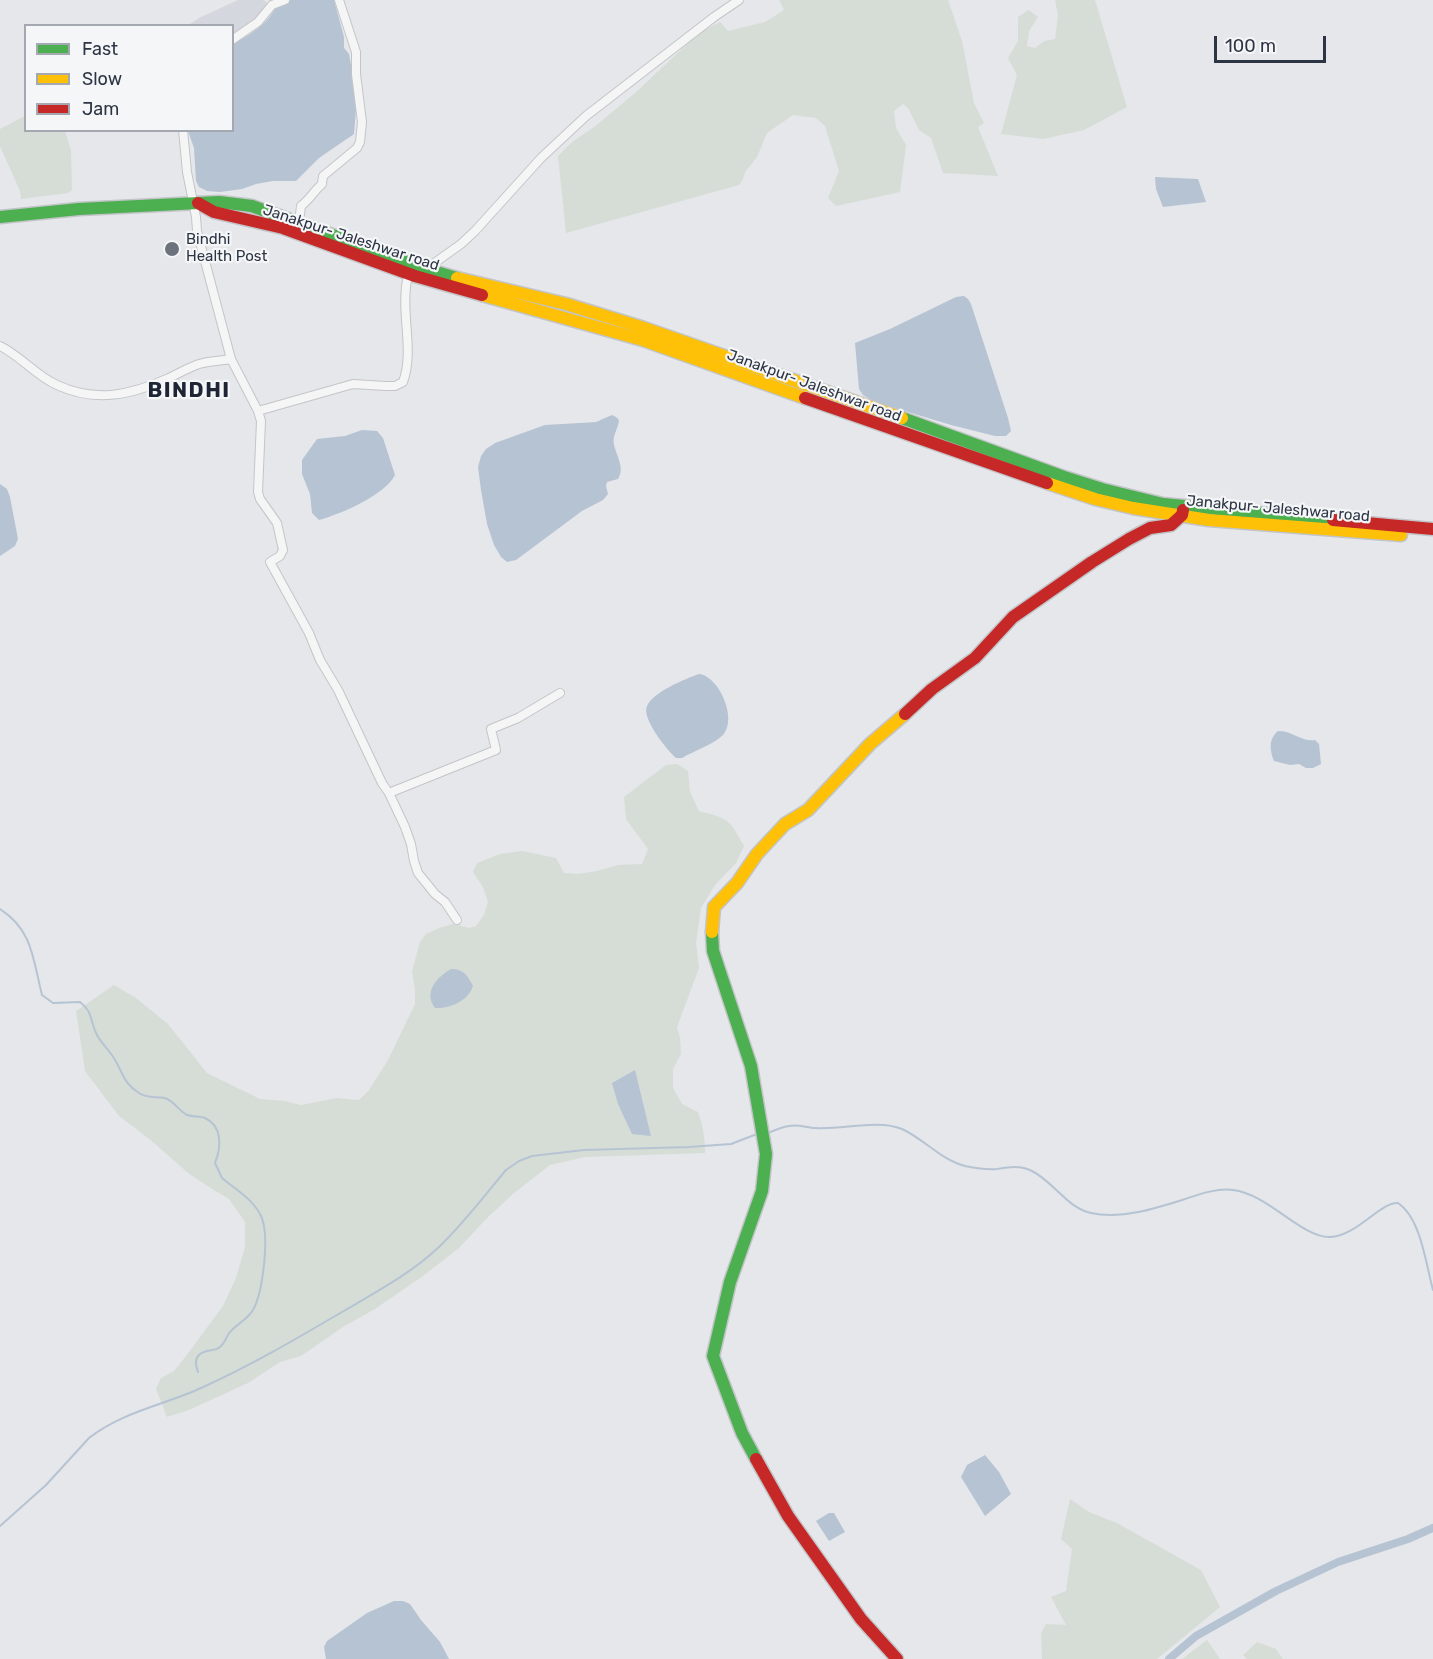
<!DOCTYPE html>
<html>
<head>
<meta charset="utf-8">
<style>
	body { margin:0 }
	#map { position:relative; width:1433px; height:1659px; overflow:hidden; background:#e5e7ea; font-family:Rubik,sans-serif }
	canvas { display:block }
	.legend { position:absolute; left:24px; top:24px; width:210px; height:108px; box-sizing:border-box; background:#f4f6f8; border:2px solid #a4a8b0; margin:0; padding:8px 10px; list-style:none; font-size:18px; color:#2d3443 }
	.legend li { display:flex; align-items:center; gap:12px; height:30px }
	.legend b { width:30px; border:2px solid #a4a8b0 }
	.scale { position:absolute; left:1214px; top:36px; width:112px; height:27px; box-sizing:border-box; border:3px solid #2d3443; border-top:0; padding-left:8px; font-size:18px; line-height:21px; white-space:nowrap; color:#2d3443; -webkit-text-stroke:4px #f4f6f8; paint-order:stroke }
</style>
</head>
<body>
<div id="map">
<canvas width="1433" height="1659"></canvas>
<ul class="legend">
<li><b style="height:8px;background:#4caf50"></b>Fast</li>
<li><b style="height:8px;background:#ffc107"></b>Slow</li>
<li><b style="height:8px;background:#c62828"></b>Jam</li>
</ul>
<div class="scale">100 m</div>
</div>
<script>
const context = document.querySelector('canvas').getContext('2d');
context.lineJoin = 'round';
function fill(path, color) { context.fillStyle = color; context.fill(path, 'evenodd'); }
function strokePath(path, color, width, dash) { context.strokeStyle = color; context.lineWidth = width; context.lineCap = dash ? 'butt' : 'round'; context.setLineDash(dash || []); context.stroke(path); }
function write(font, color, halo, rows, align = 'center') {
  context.font = font + ' Rubik,sans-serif'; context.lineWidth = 4.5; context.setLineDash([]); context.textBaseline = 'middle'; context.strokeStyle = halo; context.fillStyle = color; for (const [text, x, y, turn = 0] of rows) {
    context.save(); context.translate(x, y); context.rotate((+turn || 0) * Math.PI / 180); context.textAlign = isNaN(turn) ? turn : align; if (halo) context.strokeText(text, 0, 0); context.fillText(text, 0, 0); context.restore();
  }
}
fill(new Path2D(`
	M 238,0 L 264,0 L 269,6 L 264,13 L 233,38 L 232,26 L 187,26 L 201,17 Z`), '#d4d7dd');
fill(new Path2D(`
	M 779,0 L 948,0 L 962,41 L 974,103 L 984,123 L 978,127 L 998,176 L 943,173 L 931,138 L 919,130 L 908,108 L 903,104 L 894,111 L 896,128 L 906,145 L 900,192 L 836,206 L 828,198 L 839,171 L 825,126 L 816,118 L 793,115 L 767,133 L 757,157 L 745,172 L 743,179 L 739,185 L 566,233 L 558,156 L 571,143 L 598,124 L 635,93 L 699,33 L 720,22 L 728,31 L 765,22 L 784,10 Z
	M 1055,0 L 1095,0 L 1127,107 L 1084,130 L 1043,139 L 1001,134 L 1017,75 L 1008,58 L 1018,41 L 1018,17 L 1029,10 L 1038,17 L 1029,31 L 1027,46 L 1035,48 L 1044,41 L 1055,39 L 1058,15 Z
	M 25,116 L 26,130 L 65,131 L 71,150 L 72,190 L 68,193 L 21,199 L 20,191 L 0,146 L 0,129 Z
	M 677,764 L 688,771 L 690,792 L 699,811 C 729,819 728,818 744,846 L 736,863 L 715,885 L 701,908 L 696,943 L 699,968 L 677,1027 L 680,1038 L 681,1054 L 673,1069 L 673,1088 L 682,1104 L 698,1112 C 703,1126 705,1138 705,1153 L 585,1157 L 550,1165 L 514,1193 L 486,1219 L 459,1248 L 423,1276 L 375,1309 L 343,1327 L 301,1356 L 280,1362 L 248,1383 L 189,1410 L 167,1417 L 156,1389 L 161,1378 L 174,1371 L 186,1356 L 223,1306 L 236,1278 L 245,1247 L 245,1222 L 229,1199 L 212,1189 L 188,1173 L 153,1142 L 119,1116 L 85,1071 L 76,1011 L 114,985 L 136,998 L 168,1024 L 207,1073 L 260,1099 L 285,1101 L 301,1105 L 337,1098 L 359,1100 L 369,1090 L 388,1060 L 415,1004 L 415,991 L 412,971 L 420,942 L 426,934 L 439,928 L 453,924 L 469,928 L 476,926 L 484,915 L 488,902 L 483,887 L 473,872 L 477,863 L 500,854 L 522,851 L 556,858 L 564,873 L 578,874 L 597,871 L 618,865 L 642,864 L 648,849 L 626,819 L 624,797 L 666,765 Z
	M 1070,1499 L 1089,1512 L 1117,1523 L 1201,1570 L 1220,1607 L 1157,1659 L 1042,1659 L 1041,1633 L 1046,1624 L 1066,1625 L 1051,1597 L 1066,1591 L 1072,1549 L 1061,1539 Z
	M 1207,1640 L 1220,1659 L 1182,1659 Z
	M 1257,1642 L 1276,1649 L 1283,1659 L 1247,1659 L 1243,1655 Z`), '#d6ddd6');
fill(new Path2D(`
	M 291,0 L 334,0 L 344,37 L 344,48 L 349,54 L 351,65 L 356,110 L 354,134 L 319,158 L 296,181 L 273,181 L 256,184 L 242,189 L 220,192 L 207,191 L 199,187 L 196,181 L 194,148 L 188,131 L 232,130 L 233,44 C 244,38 256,31 265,22 C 278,9 270,7 291,0 Z
	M 1155,177 L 1198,179 L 1206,202 L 1163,207 L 1156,189 Z
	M 964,296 L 968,299 L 971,304 L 1008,418 L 1011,431 L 1006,436 L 995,436 L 951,425 L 875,402 L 863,395 L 859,389 L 855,343 L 890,329 L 956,297 Z
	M 612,415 L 616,417 L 619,420 C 618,430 612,435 614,445 C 617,457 625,468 618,479 L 607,482 L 606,486 L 608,494 L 603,500 L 582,511 L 516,560 L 507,562 L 501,557 L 494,545 L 487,524 L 481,490 L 478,467 L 481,456 L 486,449 L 495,443 L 545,425 L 596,422 Z
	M 362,430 L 377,431 L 383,438 L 395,475 C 385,495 341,514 319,520 L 312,513 L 310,494 L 302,474 L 302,460 L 317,439 L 345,436 Z
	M 0,484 L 7,489 L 10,497 L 18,539 L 15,546 L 0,556 Z
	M 699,674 C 719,676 738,719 723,735 C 714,744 694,751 682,758 L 676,758 C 667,750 641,718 647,706 C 653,692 685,679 699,674 Z
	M 1278,731 C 1292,730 1300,742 1315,740 L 1319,744 L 1321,764 L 1313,768 L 1306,768 L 1299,764 L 1290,765 L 1274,761 C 1270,751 1268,739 1278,731 Z
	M 451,969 C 464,969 468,976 473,986 C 468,1001 450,1009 435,1008 C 423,992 437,977 451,969 Z
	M 635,1070 L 651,1136 L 632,1134 L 618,1104 L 612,1083 Z
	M 985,1455 L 999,1472 L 1011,1494 L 985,1516 L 961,1477 L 967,1465 Z
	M 829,1513 L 834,1513 L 845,1532 L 829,1541 L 816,1521 Z
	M 394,1601 L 403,1601 L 410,1604 L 421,1620 L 440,1642 L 449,1659 L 326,1659 L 324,1647 L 327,1641 L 367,1613 Z`), '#b6c3d3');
strokePath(new Path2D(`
	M 0,909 C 33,930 33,960 42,995 L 53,1003 L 80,1002 C 93,1012 90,1020 96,1033 C 101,1044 110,1050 115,1060 C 123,1073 124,1084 139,1093 C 147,1099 156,1096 165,1098 C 174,1101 179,1111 187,1115 C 193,1117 200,1116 205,1118 C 223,1126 221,1148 215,1163 L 222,1178 C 236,1190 253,1199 261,1216 C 270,1235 263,1292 253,1310 C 248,1319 237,1324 230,1332 C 226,1337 225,1343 220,1347 C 214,1352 204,1349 199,1355 C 194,1360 196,1366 198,1372
	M 768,1133 C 775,1130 782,1127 789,1126 C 799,1124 807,1128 816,1128 C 842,1130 878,1119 902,1129 C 924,1139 941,1160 965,1166 C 975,1168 987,1170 997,1169 C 1009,1167 1020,1165 1032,1171 C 1054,1182 1067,1208 1091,1213 C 1120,1220 1157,1208 1185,1199 C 1200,1194 1217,1188 1233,1190 C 1268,1194 1302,1238 1330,1237 C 1357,1236 1380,1202 1398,1203 C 1421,1218 1426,1265 1433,1290
	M 0,1526 L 46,1485 L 89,1438 C 122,1412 164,1405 201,1388 C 250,1366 296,1339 342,1312 C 376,1292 412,1273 440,1246 C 464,1223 485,1195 506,1170 L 519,1161 L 532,1156 L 584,1150 L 689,1147 L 731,1144 L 757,1134`), '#b6c3d3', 2);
strokePath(new Path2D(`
	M 1169,1659 L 1196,1636 L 1276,1591 L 1338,1562 L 1408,1539 L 1433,1528`), '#b6c3d3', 8);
const street = new Path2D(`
	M 232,40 L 258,22 L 272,5 L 285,0
	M 183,130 L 187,172 L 196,217 L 197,231 L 231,359 L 258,411 L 261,421 L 258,492 L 260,499 L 277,523 L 283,550 L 280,556 L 270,562 L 309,633 L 320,660 L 338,690 L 382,783 L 389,793 L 405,827 L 411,844 L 414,861 L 418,873 L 435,894 L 445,902 L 457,920
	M 299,222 L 301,206 C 310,199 314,191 322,184 L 323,176 L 357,148 L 360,142 L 362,122 L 356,74 L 356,52 L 339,0
	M 426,269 L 461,244 L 475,231 L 541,158 L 586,116 L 714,17 L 739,0
	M 0,346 C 21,356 36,376 57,385 C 96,403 131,395 169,378 C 179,373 188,368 199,364 C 209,361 220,361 231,359
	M 258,411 L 353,384 L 385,386 L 395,386 L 403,382 C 414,352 402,318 406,287 C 406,282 408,278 409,273
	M 389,793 L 496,750 L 491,729 L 518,718 L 560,693`);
const fast = new Path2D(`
	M 0,217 L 79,209 L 219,202 L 252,206 L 426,269 L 457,278
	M 902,418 L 1064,477 L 1102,489 L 1163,504 L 1333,520
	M 712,932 L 713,951 L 751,1066 L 766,1154 L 762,1191 L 730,1282 L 713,1356 L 742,1433 L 756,1459`);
const slow = new Path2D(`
	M 457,278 L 566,304 L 644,328 L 902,418
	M 482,295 L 643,340 L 805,398
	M 1047,483 L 1095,499 L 1133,508 L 1209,520 L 1401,535
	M 712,932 L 714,907 L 737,883 L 757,854 L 785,824 L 808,810 L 870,744 L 905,714`);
const jam = new Path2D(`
	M 198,203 L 214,212 L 283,228 L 415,276 L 482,295
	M 805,398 L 1047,483
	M 1333,520 L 1433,529
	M 905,714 L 932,689 L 975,658 L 1013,617 L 1092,562 L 1129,539 L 1150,528 L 1171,525 L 1182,515 L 1183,510
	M 756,1459 L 788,1516 L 861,1619 L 897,1659`);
strokePath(street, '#c3c5c8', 10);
strokePath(fast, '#c2c4c7', 15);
strokePath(slow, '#c2c4c7', 15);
strokePath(jam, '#c2c4c7', 15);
strokePath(street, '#f5f5f6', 8);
strokePath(fast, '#4caf50', 12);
strokePath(slow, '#ffc107', 12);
strokePath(jam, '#c62828', 12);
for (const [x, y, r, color] of [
	[172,249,8,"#6d737d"]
]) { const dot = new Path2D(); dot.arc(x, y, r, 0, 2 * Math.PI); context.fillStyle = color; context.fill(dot); strokePath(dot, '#f4f6f8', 2); }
write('15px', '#2d3443', '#f4f6f8', [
	["Janakpur- Jaleshwar road",351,238,18],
	["Janakpur- Jaleshwar road",814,386,20],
	["Janakpur- Jaleshwar road",1278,509,5]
]);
write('15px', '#2d3443', '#f4f6f8', [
	["Bindhi",186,240],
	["Health Post",186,257]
], 'left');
context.letterSpacing = '1.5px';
write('bold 21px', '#1e2534', '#f4f6f8', [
	["BINDHI",189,391]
]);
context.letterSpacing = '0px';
</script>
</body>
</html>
